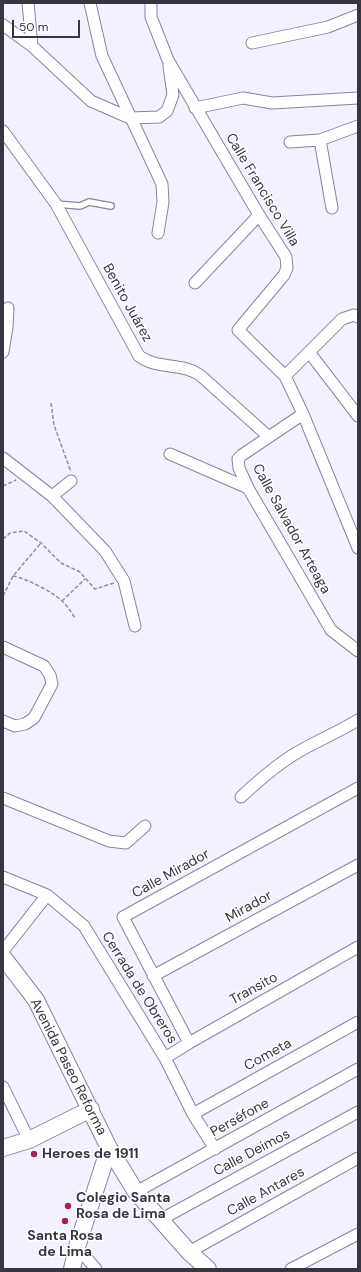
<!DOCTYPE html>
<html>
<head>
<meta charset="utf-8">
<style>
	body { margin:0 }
	#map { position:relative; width:361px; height:1272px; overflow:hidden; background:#f4f1ff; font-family:"DM Sans",sans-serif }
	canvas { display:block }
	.frame { position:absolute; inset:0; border:4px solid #383441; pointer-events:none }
	.scale { position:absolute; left:12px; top:20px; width:68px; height:18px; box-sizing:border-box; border:2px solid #383441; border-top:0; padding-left:5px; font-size:12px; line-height:14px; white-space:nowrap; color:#383441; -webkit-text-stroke:3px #fff; paint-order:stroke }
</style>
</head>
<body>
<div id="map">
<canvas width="361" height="1272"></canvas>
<div class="frame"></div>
<div class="scale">50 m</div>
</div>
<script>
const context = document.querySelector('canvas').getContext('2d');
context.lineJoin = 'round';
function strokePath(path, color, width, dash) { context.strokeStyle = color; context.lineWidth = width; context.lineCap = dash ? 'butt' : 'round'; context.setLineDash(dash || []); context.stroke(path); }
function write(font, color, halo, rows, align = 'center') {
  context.font = font + ' "DM Sans",sans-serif'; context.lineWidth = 3; context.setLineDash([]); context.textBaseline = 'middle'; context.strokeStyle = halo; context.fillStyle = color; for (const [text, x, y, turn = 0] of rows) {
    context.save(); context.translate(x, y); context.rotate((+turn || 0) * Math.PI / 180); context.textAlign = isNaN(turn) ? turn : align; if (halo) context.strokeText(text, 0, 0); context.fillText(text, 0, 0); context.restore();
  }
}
const lane = new Path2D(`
	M 56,204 L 80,206 L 89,202 L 111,206`);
const street = new Path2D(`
	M 28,3 L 32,46
	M 90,3 L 102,56 L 162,184 L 163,202 L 158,233
	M 151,3 L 151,17 L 168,60 L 259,215 L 286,257 L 287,268 L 284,275 L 238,330 L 285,376 L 303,414 L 358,548
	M 3,25 L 32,46 L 91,101 L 130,118 L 159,117 L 167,111 L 173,95 L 169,66
	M 252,43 L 328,27 L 358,15
	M 195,108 L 243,98 L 272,103 L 358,98
	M 3,131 L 56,204 L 139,356 C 158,370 181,362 200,375 L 269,437
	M 320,140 L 332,208
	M 290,142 L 320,140 L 358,126
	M 195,283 L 259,215
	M 3,352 L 7,327 L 8,308
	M 309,352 L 358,416
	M 285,376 L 342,319 L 354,315 L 358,317
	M 303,414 L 242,455 L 238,459 L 239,468 L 248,488 L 331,630 L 358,651
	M 170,454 L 248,488
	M 3,458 L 52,496 L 105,551 L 124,581 L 135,626
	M 52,496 L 71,481
	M 3,647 L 44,666 L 50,675 L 52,684 L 34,718 L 25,724 L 15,726 L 3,721
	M 241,797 C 257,782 274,767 293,755 C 314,742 337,733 358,720
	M 3,798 L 109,841 L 126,843 L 145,826
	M 3,877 L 47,895 L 84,926 L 165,1058 L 193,1114 L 215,1149
	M 3,951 L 47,895
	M 153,976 L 358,865
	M 189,1043 L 123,917 L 358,788
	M 165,1058 L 189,1043 L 358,947
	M 3,1087 L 29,1140
	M 193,1114 L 358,1022
	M 136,1192 L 358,1069
	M 160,1220 L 358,1112
	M 77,1247 L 96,1269
	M 189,1252 L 358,1158
	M 291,1269 L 358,1234`);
const secondary = new Path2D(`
	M 3,957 L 36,1000 L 109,1148 L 136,1192 L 189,1252 L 208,1269
	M 3,1148 L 29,1140 L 91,1109
	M 72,1269 L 77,1247 L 109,1148`);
strokePath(lane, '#8b82a1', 8);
strokePath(street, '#8b82a1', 13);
strokePath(secondary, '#8b82a1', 18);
strokePath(new Path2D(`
	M 51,403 L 54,425 L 71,472
	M 3,486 L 16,480
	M 3,539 L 10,533 L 24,531 L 41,543 L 61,563 L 80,572 L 95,589 L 114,583
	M 13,576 C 25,578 51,591 61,600 C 67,605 71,612 75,618
	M 3,596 L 13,576 L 41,543
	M 62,601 L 85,579`), '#928f9c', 1.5, [4, 2]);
strokePath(lane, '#fff', 5.5);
strokePath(street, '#fff', 11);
strokePath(secondary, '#fff', 16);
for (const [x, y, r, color] of [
	[34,1154,4,"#ad1e56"],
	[68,1206,4,"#ad1e56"],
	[65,1221,4,"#ad1e56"]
]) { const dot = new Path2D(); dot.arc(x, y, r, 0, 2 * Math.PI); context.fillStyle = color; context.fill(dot); strokePath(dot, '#fff', 1.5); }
write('14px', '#383441', '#fff', [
	["Calle Francisco Villa",262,190,59],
	["Benito Juárez",127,303,61],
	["Calle Salvador Arteaga",291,529,61],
	["Calle Mirador",171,874,-29],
	["Mirador",249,907,-29],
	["Cerrada de Obreros",139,988,58],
	["Transito",254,989,-29],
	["Cometa",268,1055,-29],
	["Avenida Paseo Reforma",68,1067,63],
	["Perséfone",240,1118,-29],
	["Calle Deimos",252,1153,-28],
	["Calle Antares",266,1192,-29]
]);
write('bold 14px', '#383441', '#fff', [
	["Heroes de 1911",42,1154],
	["Colegio Santa",76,1198],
	["Rosa de Lima",76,1214],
	["Santa Rosa",65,1236,"center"],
	["de Lima",65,1252,"center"]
], 'left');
</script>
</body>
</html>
